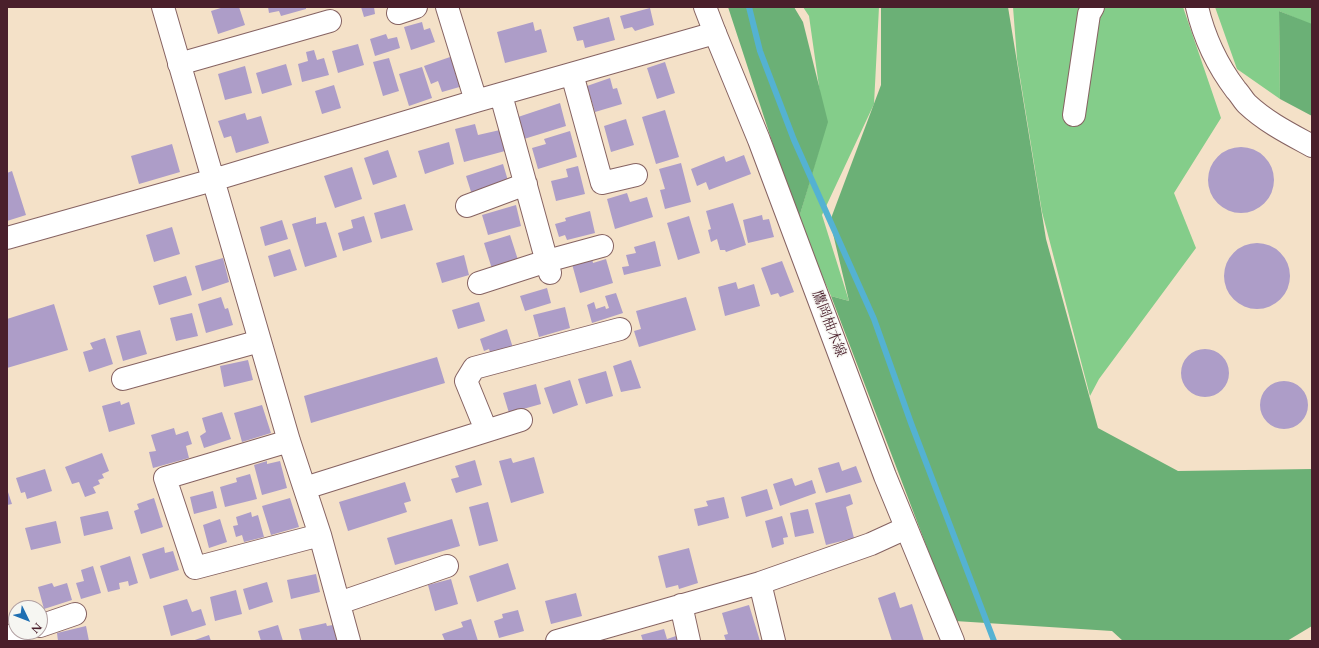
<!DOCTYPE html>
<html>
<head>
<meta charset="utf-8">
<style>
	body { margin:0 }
	#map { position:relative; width:1319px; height:648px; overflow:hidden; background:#f4e1c8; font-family:Cardo,serif }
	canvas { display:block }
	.frame { position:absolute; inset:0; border:8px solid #4a1f2b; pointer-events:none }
	.north { position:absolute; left:8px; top:600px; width:40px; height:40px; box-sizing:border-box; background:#f6f6f2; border:1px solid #b1a0a2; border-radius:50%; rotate:133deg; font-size:11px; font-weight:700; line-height:16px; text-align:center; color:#4a1f2b }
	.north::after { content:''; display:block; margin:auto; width:14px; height:18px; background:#1f6fb2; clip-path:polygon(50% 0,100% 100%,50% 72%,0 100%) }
</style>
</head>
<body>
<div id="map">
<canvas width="1319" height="648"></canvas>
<div class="frame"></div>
<div class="north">N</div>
</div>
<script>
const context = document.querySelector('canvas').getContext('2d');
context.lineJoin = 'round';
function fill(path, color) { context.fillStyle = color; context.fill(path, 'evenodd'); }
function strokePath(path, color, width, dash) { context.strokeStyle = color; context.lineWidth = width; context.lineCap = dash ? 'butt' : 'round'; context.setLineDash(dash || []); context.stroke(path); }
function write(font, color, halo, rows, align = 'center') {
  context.font = font + ' Cardo,"Noto Serif JP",serif'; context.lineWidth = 3; context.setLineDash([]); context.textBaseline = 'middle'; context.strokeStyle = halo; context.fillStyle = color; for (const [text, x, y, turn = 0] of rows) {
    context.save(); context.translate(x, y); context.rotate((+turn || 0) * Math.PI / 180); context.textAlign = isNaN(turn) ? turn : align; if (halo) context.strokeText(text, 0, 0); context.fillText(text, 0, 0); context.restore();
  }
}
fill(new Path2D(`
	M 803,7 L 879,7 L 874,104 L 822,215 L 849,301 L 831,296 L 798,221 L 825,129 L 809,16 Z
	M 1013,7 L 1183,7 L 1221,118 L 1174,193 L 1196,248 L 1099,379 L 1090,396 L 1042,212 L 1017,59 Z
	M 1215,7 L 1312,7 L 1312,25 L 1279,11 L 1280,99 L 1237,69 Z`), '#84cd8a');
fill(new Path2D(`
	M 728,7 L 794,7 L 803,22 L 828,122 L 798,221 Z
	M 881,7 L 1008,7 L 1046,239 L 1098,428 L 1178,471 L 1312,469 L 1312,626 L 1287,641 L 1123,641 L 1112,631 L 955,621 L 831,296 L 849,301 L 830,221 L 881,85 Z
	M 1279,11 L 1312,24 L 1312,116 L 1280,99 Z`), '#6bb076');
strokePath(new Path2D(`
	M 749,7 L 760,51 L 794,140 L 874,319 L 911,423 L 994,641`), '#54b2d2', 6);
fill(new Path2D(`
	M 224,7 L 239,7 L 245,25 L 218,34 L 211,11 Z
	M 268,7 L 306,7 L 306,9 L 281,16 L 279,11 L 269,13 Z
	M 361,7 L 374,7 L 375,14 L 364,17 Z
	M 650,8 L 654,25 L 635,31 L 632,27 L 624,29 L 620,16 Z
	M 609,17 L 615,40 L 585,48 L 583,40 L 577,41 L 573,27 Z
	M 422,22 L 424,30 L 430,28 L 435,42 L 411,50 L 404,27 Z
	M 533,22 L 535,31 L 541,29 L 547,52 L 505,63 L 497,32 Z
	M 386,34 L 388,39 L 397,37 L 400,48 L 375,56 L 370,39 Z
	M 358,44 L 364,65 L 338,73 L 332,51 Z
	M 314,50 L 317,60 L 324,58 L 329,75 L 302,82 L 298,64 L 308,61 L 306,52 Z
	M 453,56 L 463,86 L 442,92 L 438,81 L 431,84 L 424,66 Z
	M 389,58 L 399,91 L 383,96 L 373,62 Z
	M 665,62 L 675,93 L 657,99 L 647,68 Z
	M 286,64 L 292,85 L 262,94 L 256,73 Z
	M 245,66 L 252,93 L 225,100 L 218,74 Z
	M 422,67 L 432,98 L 409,106 L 399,74 Z
	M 610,78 L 613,89 L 617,88 L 622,104 L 595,112 L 587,86 Z
	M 334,85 L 341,108 L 322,114 L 315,91 Z
	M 560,103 L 566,126 L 524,139 L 518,117 Z
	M 665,110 L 679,157 L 656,164 L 642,117 Z
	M 245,113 L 247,120 L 261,116 L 269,143 L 236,153 L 231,136 L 224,138 L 218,121 Z
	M 626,119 L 634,145 L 611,152 L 604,126 Z
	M 475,124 L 478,135 L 500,130 L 505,151 L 464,162 L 455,129 Z
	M 570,131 L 577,157 L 538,169 L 532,148 L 546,144 L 544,139 Z
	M 449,142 L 454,164 L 425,174 L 418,151 Z
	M 172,144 L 180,172 L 139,184 L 131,156 Z
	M1208 180a33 33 0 1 1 66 0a33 33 0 1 1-66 0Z
	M 388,150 L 397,177 L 373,185 L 364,158 Z
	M 744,155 L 751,174 L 709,190 L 706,182 L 697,186 L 691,169 L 724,156 L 726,162 Z
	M 681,163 L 691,202 L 665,209 L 660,190 L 665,189 L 659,169 Z
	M 503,164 L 509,184 L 472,195 L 466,176 Z
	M 578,166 L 585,194 L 556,201 L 551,181 L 568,177 L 566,169 Z
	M 352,167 L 362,199 L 335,208 L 324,176 Z
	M 12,171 L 26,215 L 7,221 L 7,173 Z
	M 627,193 L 630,202 L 647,197 L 653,217 L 615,229 L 607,199 Z
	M 733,203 L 746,245 L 726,252 L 725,250 L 720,250 L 717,239 L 711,242 L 708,230 L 711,229 L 706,211 Z
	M 405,204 L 413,230 L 381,239 L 374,213 Z
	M 516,205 L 521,226 L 488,235 L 482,215 Z
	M 590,211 L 595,233 L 567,240 L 565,235 L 559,237 L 555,224 L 566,221 L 565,218 Z
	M 762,215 L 763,220 L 769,219 L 774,237 L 748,243 L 743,220 Z
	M 364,216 L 372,242 L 343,251 L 338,233 L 353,228 L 351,220 Z
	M 689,216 L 700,253 L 678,260 L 667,223 Z
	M 316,217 L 316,224 L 326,222 L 337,257 L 305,267 L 292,224 Z
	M 282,220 L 288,239 L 265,246 L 260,227 Z
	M 172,227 L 180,254 L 154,262 L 146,235 Z
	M 510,235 L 518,260 L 492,269 L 484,243 Z
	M 655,241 L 661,266 L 624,275 L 622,267 L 629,266 L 626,255 L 636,253 L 634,247 Z
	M1224 276a33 33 0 1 1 66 0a33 33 0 1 1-66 0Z
	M 290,249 L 297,270 L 274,277 L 268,256 Z
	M 464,255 L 469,275 L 442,283 L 436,263 Z
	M 223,258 L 229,282 L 202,291 L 195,266 Z
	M 592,258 L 593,263 L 606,259 L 613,283 L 580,293 L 572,264 Z
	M 782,261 L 794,292 L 780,297 L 778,293 L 771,295 L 761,268 Z
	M 186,276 L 192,295 L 159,305 L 153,286 Z
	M 736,282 L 738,289 L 754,284 L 760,306 L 725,316 L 718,287 Z
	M 547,288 L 551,303 L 525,311 L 520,296 Z
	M 616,293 L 623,313 L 592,323 L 587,305 L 594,302 L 596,309 L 605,306 L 606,309 L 609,308 L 605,296 Z
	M 221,297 L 225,309 L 228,308 L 233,325 L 206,333 L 198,304 Z
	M 686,297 L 696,330 L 639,347 L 634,331 L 641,329 L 636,311 Z
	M 479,302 L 485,321 L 458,329 L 452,310 Z
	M 54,304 L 68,350 L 7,368 L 7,319 Z
	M 565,307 L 570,328 L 539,337 L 533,315 Z
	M 192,313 L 198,336 L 176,341 L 170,318 Z
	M 507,329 L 513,348 L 491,355 L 489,349 L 484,351 L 480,339 Z
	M 140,330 L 147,354 L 123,361 L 116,336 Z
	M 105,338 L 113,364 L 89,372 L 83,352 L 93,349 L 90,343 Z
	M1181 373a24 24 0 1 1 48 0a24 24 0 1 1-48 0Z
	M 437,357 L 445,383 L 311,423 L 304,396 Z
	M 248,360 L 253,380 L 224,387 L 220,366 Z
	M 631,360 L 641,388 L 621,392 L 613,366 Z
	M 606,371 L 613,396 L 586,404 L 578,379 Z
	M 570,380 L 578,405 L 553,414 L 544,388 Z
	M1260 405a24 24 0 1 1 48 0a24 24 0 1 1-48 0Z
	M 536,384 L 541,404 L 509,413 L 503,393 Z
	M 120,401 L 121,405 L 129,402 L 135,424 L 109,432 L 102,406 Z
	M 262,405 L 271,433 L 242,442 L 234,413 Z
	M 222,412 L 231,439 L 204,448 L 200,436 L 206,432 L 202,418 Z
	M 174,428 L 176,435 L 188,431 L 192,444 L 186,446 L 189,458 L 153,468 L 149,452 L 156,451 L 151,435 Z
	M 102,453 L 109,471 L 102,474 L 104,478 L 98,480 L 100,484 L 93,487 L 96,493 L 85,497 L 79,482 L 72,484 L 65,467 Z
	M 534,457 L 544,493 L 511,503 L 499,461 L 511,458 L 513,463 Z
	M 475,460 L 482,485 L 456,493 L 451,479 L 459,477 L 455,466 Z
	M 267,461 L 267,464 L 280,461 L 287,488 L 262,495 L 254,465 Z
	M 839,462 L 842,471 L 856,466 L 862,482 L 826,493 L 818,468 Z
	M 45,469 L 52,491 L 27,499 L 25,492 L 21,493 L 16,478 Z
	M 250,474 L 257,499 L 225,507 L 220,487 L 237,482 L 236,478 Z
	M 792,478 L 795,486 L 812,480 L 816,493 L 780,506 L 773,484 Z
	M 405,482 L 411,501 L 404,503 L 407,512 L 348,531 L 339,502 Z
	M 7,489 L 12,504 L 7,505 Z
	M 767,489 L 773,509 L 746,517 L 741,497 Z
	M 213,491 L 217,508 L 194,514 L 190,497 Z
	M 850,494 L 853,504 L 846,507 L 854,538 L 826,545 L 815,503 Z
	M 724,497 L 729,518 L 698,526 L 694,509 L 708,506 L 706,501 Z
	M 154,498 L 163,527 L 141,534 L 134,511 L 139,509 L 137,504 Z
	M 290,498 L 299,527 L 271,535 L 262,506 Z
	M 488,502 L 498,541 L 479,546 L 469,507 Z
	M 808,509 L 814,533 L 795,537 L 790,513 Z
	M 108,511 L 113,529 L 84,536 L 80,517 Z
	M 251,512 L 252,517 L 258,515 L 264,537 L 244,542 L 242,535 L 236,537 L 233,526 L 238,525 L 236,517 Z
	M 782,516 L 788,537 L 783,538 L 784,544 L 772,548 L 765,521 Z
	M 220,519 L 227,542 L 209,548 L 203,525 Z
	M 452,519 L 460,546 L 395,565 L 387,538 Z
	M 56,521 L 61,543 L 31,550 L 25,528 Z
	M 164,547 L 165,553 L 173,551 L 179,570 L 150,579 L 142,554 Z
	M 689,548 L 698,583 L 679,589 L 678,585 L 666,588 L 658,556 Z
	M 130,556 L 138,583 L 129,586 L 128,581 L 119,583 L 120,589 L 108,592 L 100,566 Z
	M 508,563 L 516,589 L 477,602 L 469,576 Z
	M 93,566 L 101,593 L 81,599 L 76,583 L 84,581 L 81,570 Z
	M 316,574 L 320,592 L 291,599 L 287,580 Z
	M 451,579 L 458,604 L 435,611 L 428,585 Z
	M 267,582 L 273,602 L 249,610 L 243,589 Z
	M 52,583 L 54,587 L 67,583 L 72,600 L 44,609 L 38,587 Z
	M 236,590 L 242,614 L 215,621 L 210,597 Z
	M 895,592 L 900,608 L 912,604 L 924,641 L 892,641 L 878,598 Z
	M 576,593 L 582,616 L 551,624 L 545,601 Z
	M 187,599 L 192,612 L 201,609 L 206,625 L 171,636 L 163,606 Z
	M 749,605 L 760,641 L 726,641 L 724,635 L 728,634 L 722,613 Z
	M 518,610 L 524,631 L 499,638 L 494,621 L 503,618 L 502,614 Z
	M 471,619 L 478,641 L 445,641 L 442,634 L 463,627 L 461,622 Z
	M 326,623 L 327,626 L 333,625 L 337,641 L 302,641 L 299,629 Z
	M 278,625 L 283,641 L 261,641 L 258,631 Z
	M 86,626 L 89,641 L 58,641 L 57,633 Z
	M 664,629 L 667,639 L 676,636 L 678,641 L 643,641 L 641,635 Z
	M 209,635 L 211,641 L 192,641 Z`), '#ad9dc8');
const minor = new Path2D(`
	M 163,7 L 289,441 L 320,535 L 349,641
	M 447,7 L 476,101
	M 1197,7 C 1204,37 1217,65 1236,90 C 1240,94 1243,100 1247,104 C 1266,122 1290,134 1312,146
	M 398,13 L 416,7
	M 179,64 L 330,21
	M 572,74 L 602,183 L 636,175
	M 501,95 L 550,273
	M 1074,115 L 1089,14 L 1093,7
	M 467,206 L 526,184
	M 7,238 L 213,180 L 476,101 L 715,33
	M 479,283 L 547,261 L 602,246
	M 123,379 L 260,341
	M 486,430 L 466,381 L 474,368 L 620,329
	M 289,441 L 165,478 L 195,568 L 320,535
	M 305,488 L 521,420
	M 760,583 L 774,641
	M 339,603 L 447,566
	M 681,605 L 689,641
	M 40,626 L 75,614
	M 7,637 L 21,632
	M 557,641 L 760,583 L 871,544 L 906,528`);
const major = new Path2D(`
	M 705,7 L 715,33 L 759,140 L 885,476 L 953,641`);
strokePath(minor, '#866362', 24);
strokePath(major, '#866362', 24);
strokePath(minor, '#fff', 22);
strokePath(major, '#fff', 22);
write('14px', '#4a1f2b', '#f6f6f2', [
	["鷹岡柚木線",828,324,69]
]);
</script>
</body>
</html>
